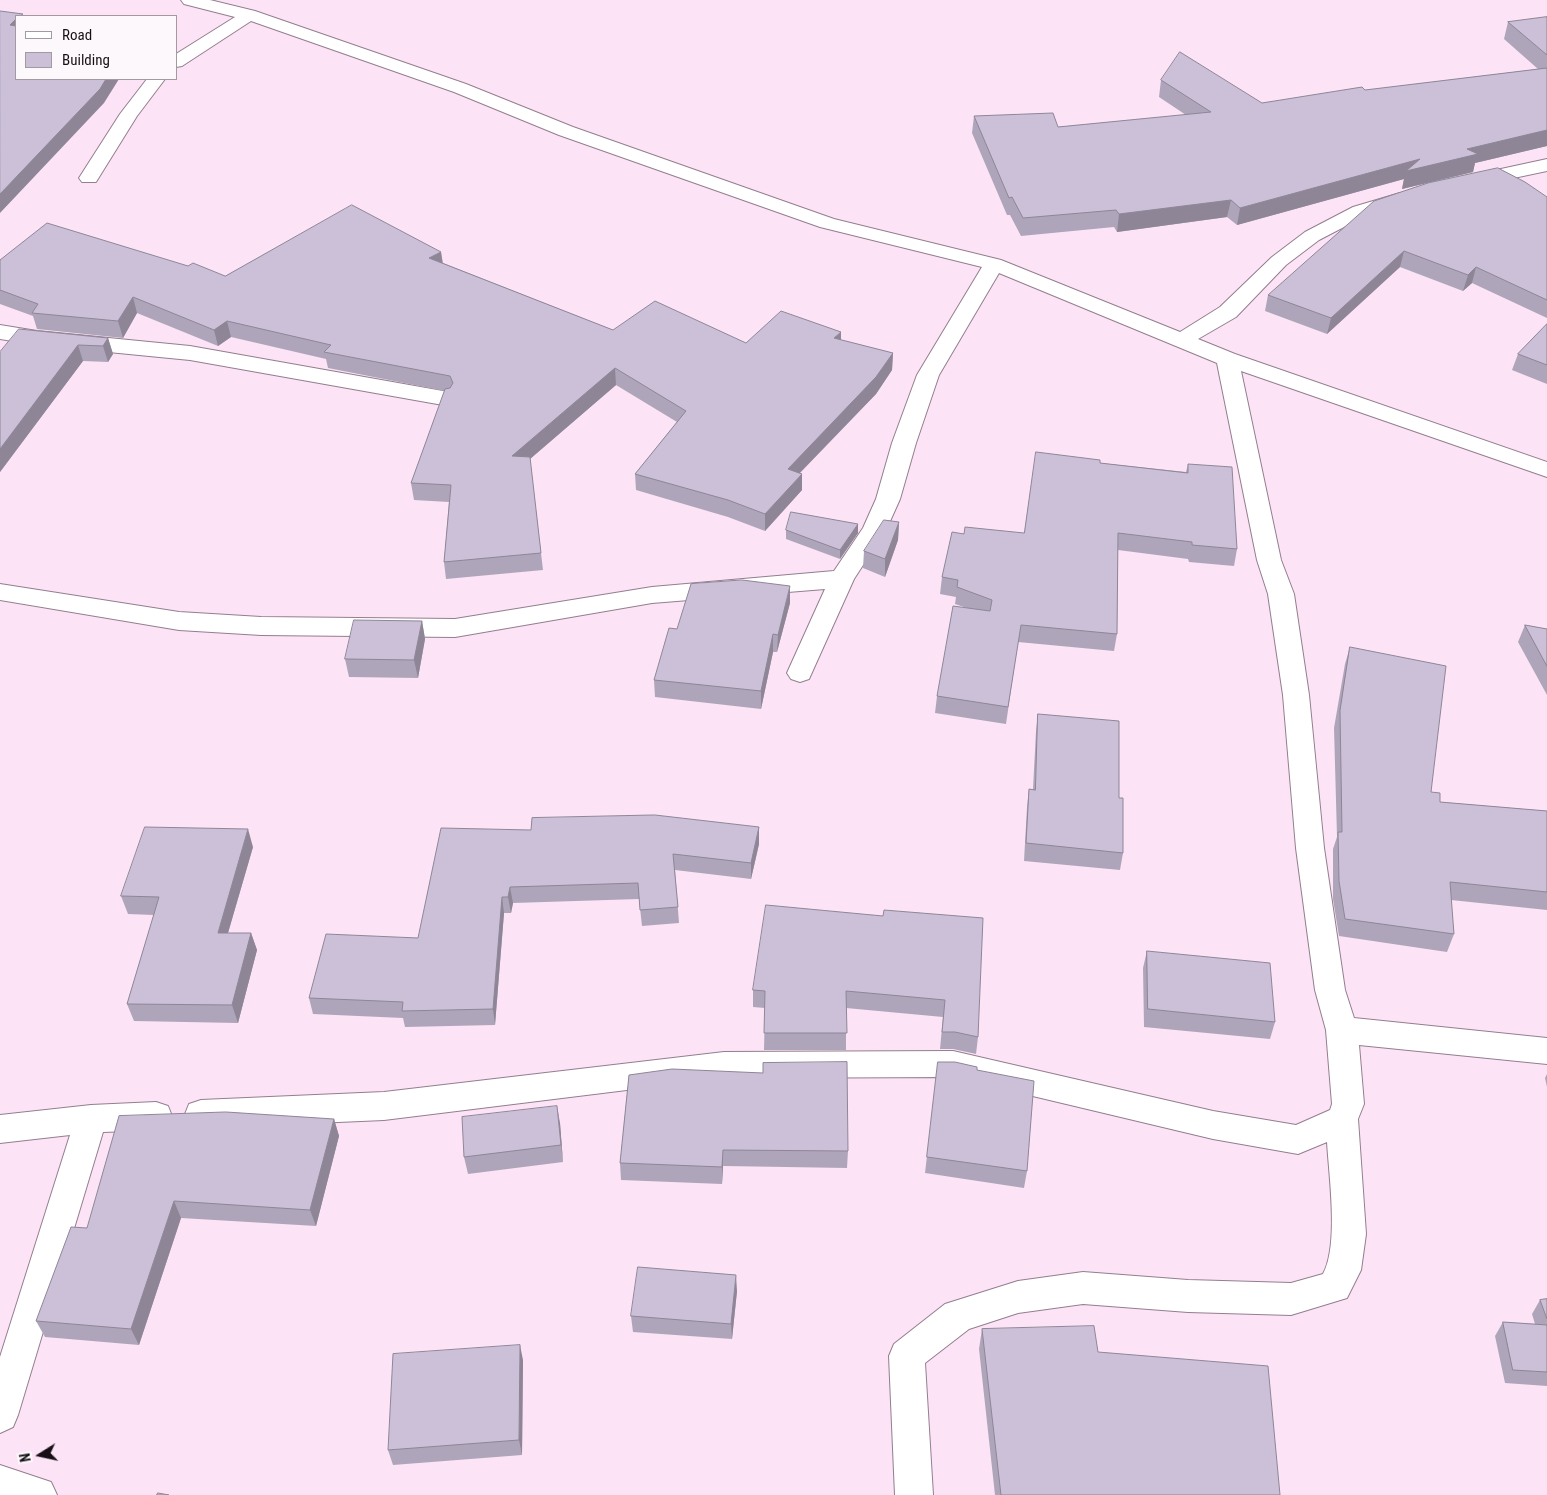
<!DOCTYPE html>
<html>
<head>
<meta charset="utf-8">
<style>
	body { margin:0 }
	#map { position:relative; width:1547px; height:1495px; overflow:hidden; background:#fce4f6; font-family:"Roboto Condensed",sans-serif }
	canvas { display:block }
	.legend { position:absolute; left:15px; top:15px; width:162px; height:65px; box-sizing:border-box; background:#fcf8fb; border:1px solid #a19b9f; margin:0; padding:6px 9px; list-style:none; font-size:15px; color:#181016 }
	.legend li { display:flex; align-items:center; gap:10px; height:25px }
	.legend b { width:25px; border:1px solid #a19b9f }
	.north { position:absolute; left:15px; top:1430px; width:50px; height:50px; -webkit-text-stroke:4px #fcf8fb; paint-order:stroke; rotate:260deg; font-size:14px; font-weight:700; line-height:20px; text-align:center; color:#181016 }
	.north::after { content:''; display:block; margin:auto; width:18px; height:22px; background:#181016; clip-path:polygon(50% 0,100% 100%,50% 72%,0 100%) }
</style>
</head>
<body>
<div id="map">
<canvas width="1547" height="1495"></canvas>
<ul class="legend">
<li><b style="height:6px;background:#fff"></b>Road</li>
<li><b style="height:14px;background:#cbc0d8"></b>Building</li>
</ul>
<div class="north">N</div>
</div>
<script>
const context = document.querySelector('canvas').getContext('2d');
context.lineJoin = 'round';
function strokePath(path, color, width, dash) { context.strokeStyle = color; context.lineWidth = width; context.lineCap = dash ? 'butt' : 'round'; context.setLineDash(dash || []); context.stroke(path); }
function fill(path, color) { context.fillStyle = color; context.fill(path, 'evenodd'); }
const minor = new Path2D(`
	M 181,0 L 210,0 L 255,11 L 466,84 L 573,127 L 834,219 L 1001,260 L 1180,332 L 1220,307 L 1272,257 L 1305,232 L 1353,207 L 1400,193 L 1407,195 L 1410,199 L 1407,203 L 1367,215 L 1319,240 L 1286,265 L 1236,317 L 1198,339 L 1235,354 L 1547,462 L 1547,477 L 1241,371 L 1281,560 L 1294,594 L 1309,695 L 1324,848 L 1345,990 L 1354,1018 L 1547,1038 L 1547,1064 L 1359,1045 L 1364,1104 L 1358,1119 L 1366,1234 L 1361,1270 L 1347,1298 L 1291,1315 L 1188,1312 L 1083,1304 L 1018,1313 L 969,1329 L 925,1363 L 933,1495 L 895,1495 L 889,1356 L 894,1344 L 945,1304 L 1018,1281 L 1083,1272 L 1188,1280 L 1291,1283 L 1323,1274 C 1339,1245 1329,1176 1327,1142 L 1298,1154 L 1213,1139 L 953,1077 L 724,1078 L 384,1120 L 201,1128 L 189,1124 L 185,1114 L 189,1104 L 201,1100 L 384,1092 L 724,1052 L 953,1051 L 1213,1111 L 1296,1125 L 1330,1110 L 1332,1104 L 1326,1030 L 1315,990 L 1296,848 L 1283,695 L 1268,594 L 1257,560 L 1217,363 L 999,273 L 939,375 L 916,443 L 900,499 L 887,528 L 854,579 L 809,679 L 800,682 L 791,679 L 787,673 L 825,589 L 652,603 L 455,637 L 261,635 L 179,630 L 0,600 L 0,584 L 179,612 L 261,617 L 455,619 L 652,587 L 834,571 L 863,528 L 876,499 L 892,443 L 917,375 L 982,267 L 820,227 L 559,135 L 454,92 L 251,21 L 182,66 L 176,67 L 176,54 L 235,17 L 184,4 Z
	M 147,79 L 165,79 L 137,116 L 96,182 L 82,182 L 79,178 L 120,114 Z
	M 1547,159 L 1547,171 L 1471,187 L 1464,185 L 1461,181 L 1464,177 Z
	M 0,325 L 37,331 L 190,346 L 443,391 L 451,393 L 454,398 L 451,403 L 443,405 L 190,360 L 37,345 L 0,339 Z
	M 156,1102 L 168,1106 L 172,1116 L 168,1126 L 156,1130 L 103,1132 L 18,1415 L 13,1427 L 0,1433 L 0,1357 L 70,1135 L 0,1143 L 0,1115 L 91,1105 Z
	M 0,1465 L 51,1482 L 57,1495 L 0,1495 Z`);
strokePath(minor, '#937e8e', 2);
fill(minor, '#fff');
fill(new Path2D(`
	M 1547,17 L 1547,146 L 1475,163 L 1473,172 L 1402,189 L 1404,179 L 1237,225 L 1227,217 L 1117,232 L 1114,227 L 1021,236 L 1010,215 L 1007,215 L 972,133 L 974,116 L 1058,127 L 1186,115 L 1159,97 L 1161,80 L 1262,103 L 1538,69 L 1504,39 L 1508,22 Z
	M 1547,197 L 1547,318 L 1472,283 L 1463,291 L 1400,267 L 1327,334 L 1265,311 L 1268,295 Z
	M 441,252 L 443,263 L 613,330 L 746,343 L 841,340 L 893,353 L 892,370 L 876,394 L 800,473 L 802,474 L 802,490 L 765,531 L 728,517 L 636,490 L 635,474 L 677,422 L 616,385 L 530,459 L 543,570 L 446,579 L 444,562 L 449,502 L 414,500 L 411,483 L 445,391 L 328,368 L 326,359 L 231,337 L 218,346 L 137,313 L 123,338 L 37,329 L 33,316 L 0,304 L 0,260 L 188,266 L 225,276 Z
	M 1547,324 L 1547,384 L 1512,370 L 1518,354 Z
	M 108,338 L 113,354 L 108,362 L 83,361 L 0,472 L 0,352 Z
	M 1100,463 L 1186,472 L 1188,464 L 1237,549 L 1234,566 L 1189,562 L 1188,559 L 1118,550 L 1117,634 L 1114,651 L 1018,642 L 1006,724 L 935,713 L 937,696 L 967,608 L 955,604 L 956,597 L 940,594 L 942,577 L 964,534 L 1024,533 Z
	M 899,522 L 898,540 L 885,577 L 863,568 L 864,551 Z
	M 858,524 L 858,533 L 840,559 L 786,539 L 786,530 Z
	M 790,603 L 777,652 L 773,652 L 761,709 L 655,697 L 654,680 Z
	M 422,621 L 425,639 L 418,678 L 349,677 L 345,659 Z
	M 1525,625 L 1547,629 L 1547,695 L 1518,642 Z
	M 1350,647 L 1431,792 L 1440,802 L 1547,811 L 1547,910 L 1451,900 L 1454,934 L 1447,952 L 1339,936 L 1333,899 L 1333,849 L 1337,837 L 1334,728 L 1345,664 Z
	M 1038,714 L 1119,798 L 1123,853 L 1120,870 L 1024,861 L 1027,807 L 1029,789 L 1033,789 L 1036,731 Z
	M 759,827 L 759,844 L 751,879 L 675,870 L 679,923 L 642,926 L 639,899 L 513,903 L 511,913 L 504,913 L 495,1025 L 405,1027 L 403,1018 L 313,1014 L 309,998 L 418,938 L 531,830 Z
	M 253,847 L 228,933 L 251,933 L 257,950 L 238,1023 L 134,1021 L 127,1004 L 154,915 L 128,914 L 121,896 Z
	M 883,916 L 978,1037 L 976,1054 L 953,1049 L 940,1049 L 943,1017 L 846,1008 L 846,1050 L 764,1050 L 765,1008 L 753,1007 L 753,990 Z
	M 1147,951 L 1275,1022 L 1270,1039 L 1144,1027 L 1143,968 Z
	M 938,1062 L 977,1070 L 1027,1171 L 1024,1188 L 925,1173 Z
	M 1547,1074 L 1547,1087 L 1545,1078 Z
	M 629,1075 L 848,1151 L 847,1168 L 723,1166 L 722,1184 L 621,1180 L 620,1163 Z
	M 334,1119 L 339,1136 L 316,1226 L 181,1218 L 139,1345 L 45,1337 L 36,1321 L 87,1228 Z
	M 560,1123 L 563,1162 L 468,1174 L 464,1157 Z
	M 737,1291 L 732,1339 L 633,1332 L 631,1316 Z
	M 1547,1299 L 1547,1386 L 1505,1383 L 1495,1336 L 1503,1322 L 1535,1324 L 1532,1314 L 1540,1300 Z
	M 982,1329 L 1098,1352 L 1280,1495 L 995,1495 L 979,1349 Z
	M 523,1360 L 522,1455 L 393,1465 L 388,1450 Z`), '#afa5ba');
fill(new Path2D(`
	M 16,19 L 16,36 L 10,25 Z
	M 106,79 L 119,79 L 104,103 L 0,213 L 0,194 Z
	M 1547,130 L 1547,146 L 1475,163 L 1473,172 L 1402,189 L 1404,179 L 1237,225 L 1240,208 L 1420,159 Z
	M 1231,200 L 1227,217 L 1117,232 L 1119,214 Z
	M 1404,251 L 1400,267 L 1327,334 L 1331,318 Z
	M 441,252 L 443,268 L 429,258 Z
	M 1476,267 L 1472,283 L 1463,291 L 1468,275 Z
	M 133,297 L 137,313 L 123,338 L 118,321 Z
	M 227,321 L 231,337 L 218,346 L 214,330 Z
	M 841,332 L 841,348 L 834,338 Z
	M 108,338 L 113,354 L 108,362 L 103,346 Z
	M 78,345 L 83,361 L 0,472 L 0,449 Z
	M 893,353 L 892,370 L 876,394 L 788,485 L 788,469 Z
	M 615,368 L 616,385 L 530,459 L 543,570 L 530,459 L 512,456 Z
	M 802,474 L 802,490 L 765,531 L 765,514 Z
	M 899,522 L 898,540 L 885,577 L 885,559 Z
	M 858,524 L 858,533 L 840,559 L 840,550 Z
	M 790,586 L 790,603 L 777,652 L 778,635 Z
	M 422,621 L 425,639 L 418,678 L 414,660 Z
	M 773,634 L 773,652 L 761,709 L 761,691 Z
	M 759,827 L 759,844 L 751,879 L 751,863 Z
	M 248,829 L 253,847 L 223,950 L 218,933 Z
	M 510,887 L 513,903 L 511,913 L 508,897 Z
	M 502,897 L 504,913 L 495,1025 L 493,1009 Z
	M 251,933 L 257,950 L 238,1023 L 232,1005 Z
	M 557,1106 L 560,1123 L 563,1162 L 561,1145 Z
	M 334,1119 L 339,1136 L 316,1226 L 310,1210 Z
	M 723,1150 L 723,1166 L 722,1184 L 722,1167 Z
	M 174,1201 L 181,1218 L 139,1345 L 131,1329 Z
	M 736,1275 L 737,1291 L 732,1339 L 731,1324 Z
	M 520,1345 L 523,1360 L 522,1455 L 519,1440 Z`), '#8e8697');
const building = new Path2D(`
	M 0,11 L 23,14 L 20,16 L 16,16 L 16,19 L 10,25 L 16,26 L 16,79 L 106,79 L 100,89 L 0,194 Z
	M 1547,17 L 1547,55 L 1508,22 Z
	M 1180,52 L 1262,103 L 1362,87 L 1365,90 L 1547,68 L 1547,130 L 1467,149 L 1478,154 L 1406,171 L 1420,159 L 1240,208 L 1231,200 L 1119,214 L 1116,210 L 1023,218 L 1012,197 L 1009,198 L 974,116 L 1053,113 L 1058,127 L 1211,112 L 1161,80 Z
	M 1498,168 L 1525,182 L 1547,197 L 1547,300 L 1476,267 L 1468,275 L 1404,251 L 1331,318 L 1268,295 L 1374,201 L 1428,183 Z
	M 352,205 L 441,252 L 429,258 L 613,330 L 655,301 L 746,343 L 781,311 L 841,332 L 834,338 L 893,353 L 876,377 L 788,469 L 802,474 L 765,514 L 728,500 L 635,474 L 686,411 L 615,368 L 512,456 L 530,457 L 541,553 L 444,562 L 451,485 L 411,483 L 445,389 L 450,388 L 453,383 L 450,376 L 324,352 L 331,345 L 227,321 L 214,330 L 133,297 L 118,321 L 32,313 L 38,304 L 0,290 L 0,260 L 47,223 L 188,266 L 193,263 L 225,276 Z
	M 1547,324 L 1547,365 L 1518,354 Z
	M 19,329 L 108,338 L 103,346 L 78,345 L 0,449 L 0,352 Z
	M 1036,452 L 1100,460 L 1100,463 L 1188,473 L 1188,464 L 1232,467 L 1237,549 L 1192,545 L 1192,542 L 1118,533 L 1117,634 L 1021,625 L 1008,707 L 937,696 L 953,606 L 990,611 L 992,600 L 957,587 L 958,580 L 942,577 L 952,532 L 964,534 L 965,527 L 1024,533 Z
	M 791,512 L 858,524 L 840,550 L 786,530 Z
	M 884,520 L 899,522 L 885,559 L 864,551 Z
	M 742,580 L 790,586 L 778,635 L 773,634 L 761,691 L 654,680 L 669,628 L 677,629 L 691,584 Z
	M 354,620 L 422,621 L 414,660 L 345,659 Z
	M 1525,625 L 1547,629 L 1547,666 Z
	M 1350,647 L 1446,666 L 1431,792 L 1440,793 L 1440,802 L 1547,811 L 1547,892 L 1450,882 L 1454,934 L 1345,919 L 1339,881 L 1338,832 L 1342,832 L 1340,711 Z
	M 1038,714 L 1119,721 L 1119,798 L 1123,798 L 1123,853 L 1026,843 L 1029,789 L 1035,790 Z
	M 655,815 L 759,827 L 751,863 L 673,854 L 678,907 L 640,910 L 638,883 L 510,887 L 508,897 L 502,897 L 493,1009 L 402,1011 L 403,1002 L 309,998 L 326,934 L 418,938 L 441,828 L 531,830 L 532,818 Z
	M 145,827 L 248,829 L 218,933 L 251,933 L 232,1005 L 127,1004 L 159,897 L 121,896 Z
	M 766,905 L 883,916 L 884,910 L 983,918 L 978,1037 L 955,1032 L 942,1032 L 945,1000 L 846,991 L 847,1033 L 764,1033 L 765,991 L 753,990 Z
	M 1147,951 L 1270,963 L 1275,1022 L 1148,1009 Z
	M 847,1062 L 848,1151 L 723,1150 L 722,1167 L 620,1163 L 629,1075 L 672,1069 L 763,1073 L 763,1063 Z
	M 938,1062 L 955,1062 L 977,1067 L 977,1070 L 1034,1081 L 1027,1171 L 927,1157 Z
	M 557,1106 L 561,1145 L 464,1157 L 462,1117 Z
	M 226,1112 L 334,1119 L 310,1210 L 174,1201 L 131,1329 L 36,1321 L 71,1227 L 87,1228 L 119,1116 Z
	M 638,1267 L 736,1275 L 731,1324 L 631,1316 Z
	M 1547,1299 L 1547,1319 L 1540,1300 Z
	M 1503,1322 L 1547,1325 L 1547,1372 L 1513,1370 Z
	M 1094,1326 L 1098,1352 L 1268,1366 L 1280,1495 L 1001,1495 L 982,1329 Z
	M 520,1345 L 519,1440 L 388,1450 L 393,1354 Z
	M 158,1493 L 169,1495 L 157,1495 Z`);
fill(building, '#cbc0d8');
strokePath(building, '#8e8697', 1);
</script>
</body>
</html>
